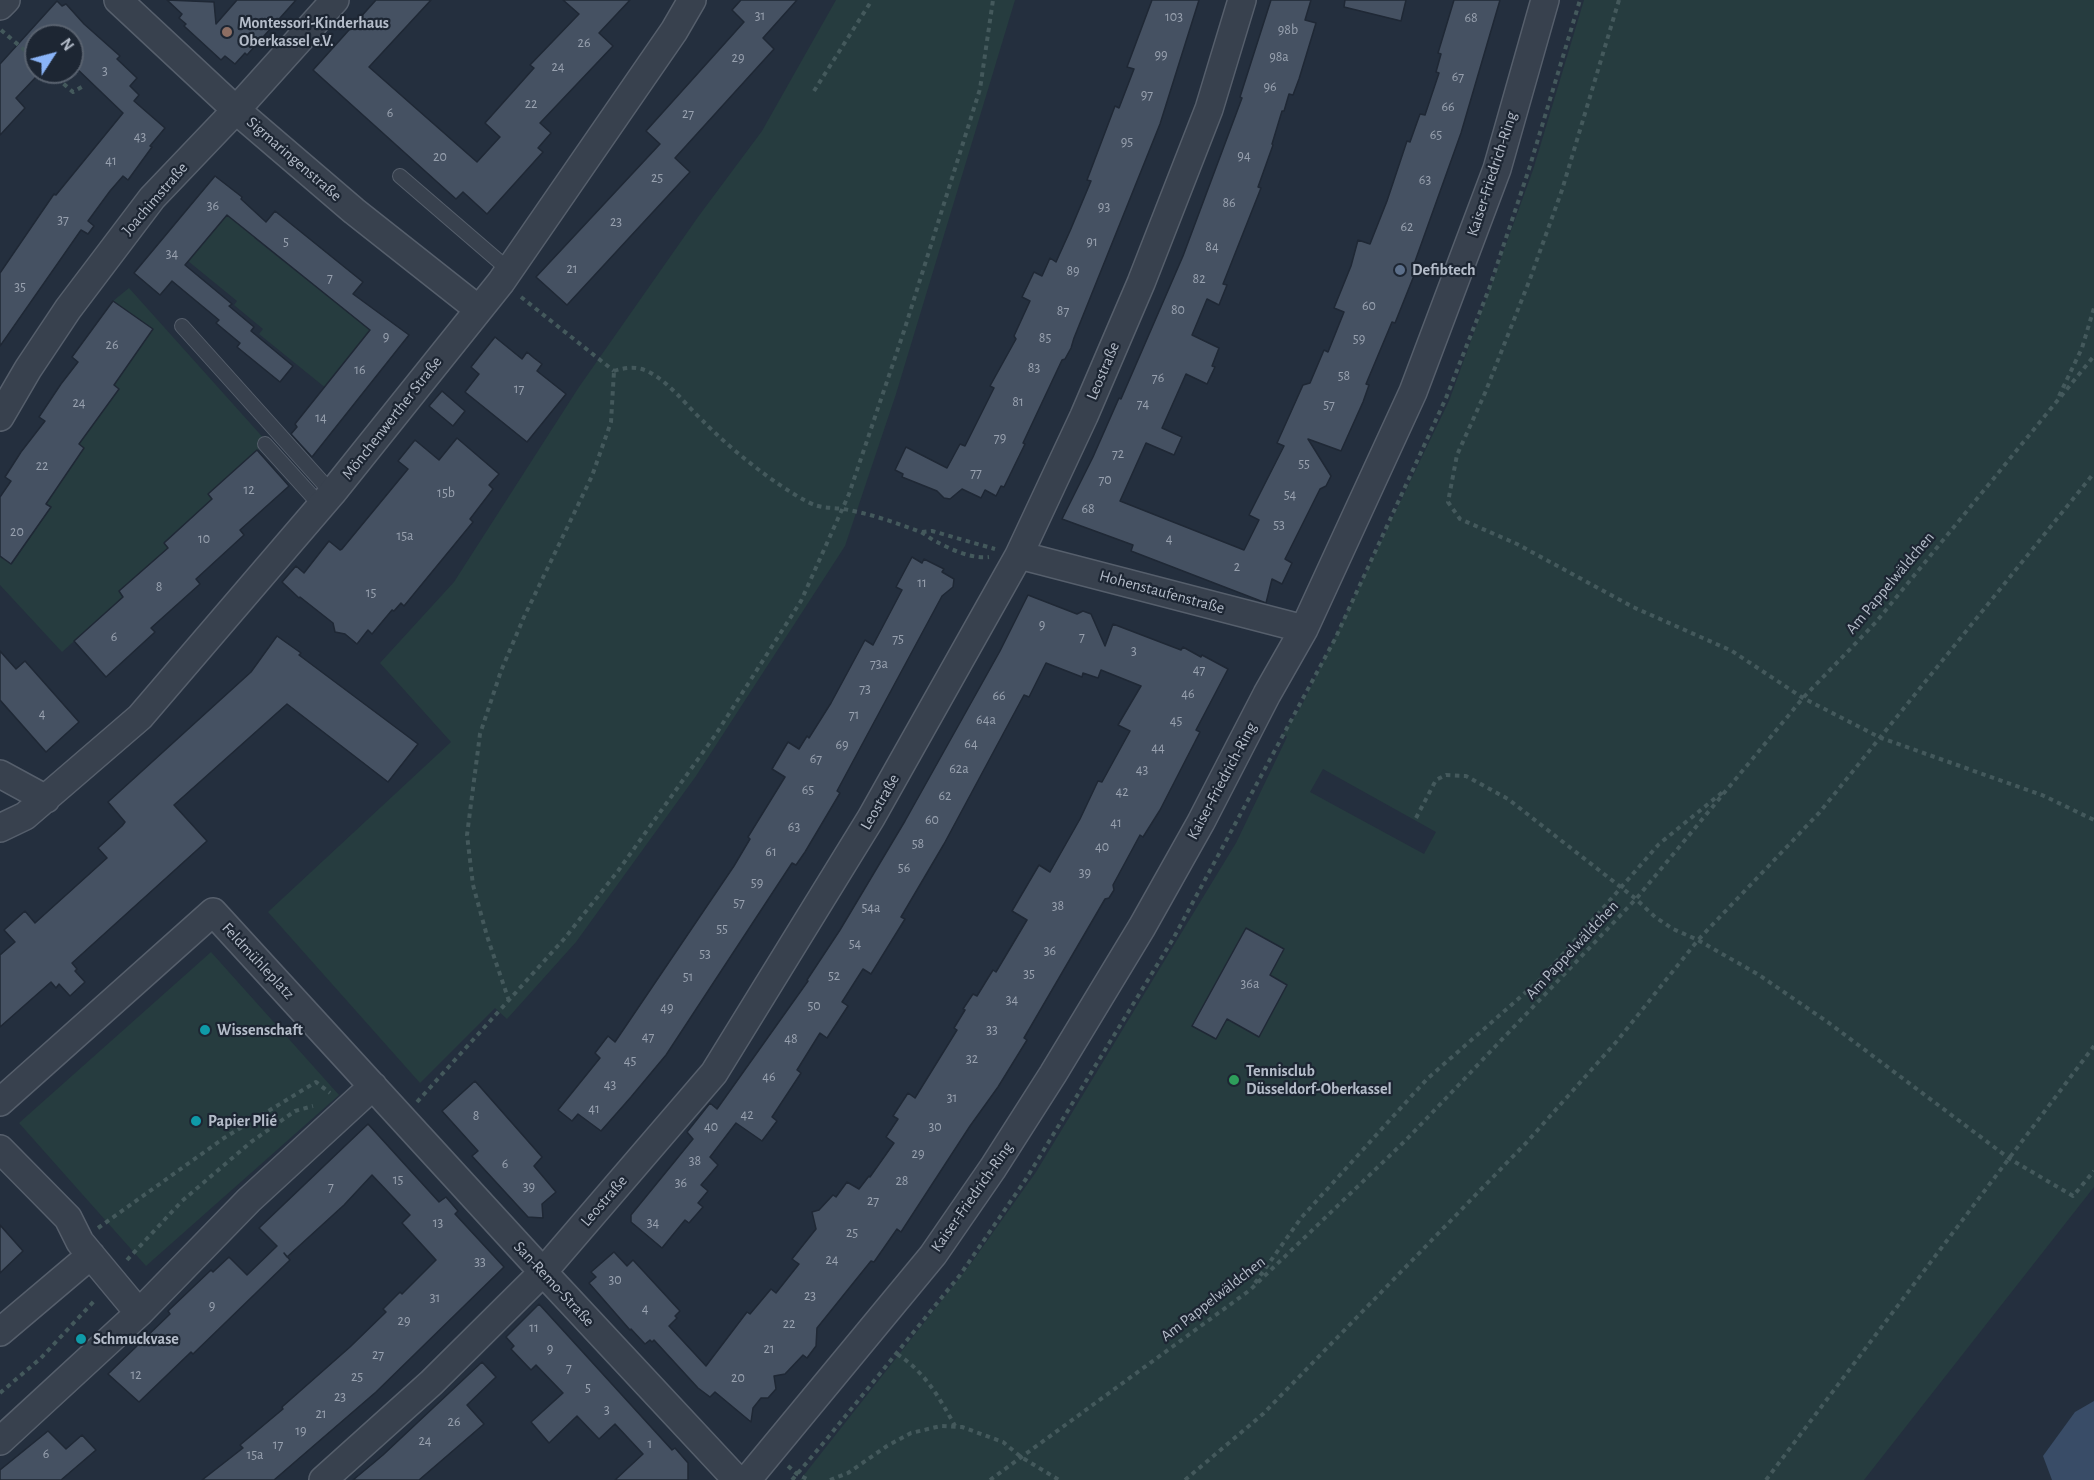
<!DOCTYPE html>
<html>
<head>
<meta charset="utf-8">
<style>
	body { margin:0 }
	#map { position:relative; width:2094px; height:1480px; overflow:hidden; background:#242f3e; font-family:"Alegreya Sans",sans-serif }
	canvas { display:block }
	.north { position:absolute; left:24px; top:24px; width:60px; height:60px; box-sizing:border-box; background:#1d2633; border:2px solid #59626f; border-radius:50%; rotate:54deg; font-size:16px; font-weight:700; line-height:24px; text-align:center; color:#b4bcc9 }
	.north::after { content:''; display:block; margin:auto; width:21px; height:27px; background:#8ab4f8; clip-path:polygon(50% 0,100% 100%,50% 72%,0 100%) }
</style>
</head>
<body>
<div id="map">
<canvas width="2094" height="1480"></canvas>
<div class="north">N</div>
</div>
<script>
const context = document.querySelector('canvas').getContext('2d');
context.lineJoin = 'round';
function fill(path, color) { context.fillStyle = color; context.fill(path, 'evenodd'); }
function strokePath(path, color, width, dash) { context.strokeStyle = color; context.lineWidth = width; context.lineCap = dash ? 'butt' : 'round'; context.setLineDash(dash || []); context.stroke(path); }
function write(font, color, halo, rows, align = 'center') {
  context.font = font + ' "Alegreya Sans",sans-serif'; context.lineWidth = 4.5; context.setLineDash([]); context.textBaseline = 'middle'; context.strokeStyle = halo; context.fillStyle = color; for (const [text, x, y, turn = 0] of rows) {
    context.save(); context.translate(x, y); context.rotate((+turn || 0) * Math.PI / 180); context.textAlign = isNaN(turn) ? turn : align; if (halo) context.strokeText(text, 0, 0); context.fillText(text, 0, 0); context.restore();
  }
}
fill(new Path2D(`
	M 836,0 L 1015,0 L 896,394 L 845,546 L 696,776 L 576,942 L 507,1019 L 495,1008 L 420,1083 L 268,912 L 451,742 L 380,663 L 454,582 L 579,387 L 698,217 L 762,131 Z
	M 1584,0 L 2094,0 L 2094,1187 L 1864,1480 L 800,1480 L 972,1262 L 1036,1172 L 1236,843 L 1287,737 L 1283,734 L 1302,705 L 1449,401 L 1533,170 ZM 1323,769 L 1436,832 L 1424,854 L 1310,792 Z
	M 229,213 L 255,237 L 254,238 L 370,330 L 327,389 L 259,334 L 263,329 L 234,305 L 237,301 L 188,261 Z
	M 129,288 L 267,442 L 209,494 L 212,499 L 164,542 L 168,548 L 119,591 L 123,597 L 62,652 L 0,585 L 0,556 L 12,564 L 50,509 L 51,507 L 46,504 L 84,448 L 79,444 L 118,390 L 114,385 L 153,329 L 113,301 Z
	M 211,952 L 339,1095 L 146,1266 L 19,1123 Z`), '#263c3f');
fill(new Path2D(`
	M 2094,1401 L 2094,1480 L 2052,1480 L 2043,1456 L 2075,1412 Z`), '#394c67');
const building = new Path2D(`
	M 167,0 L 214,2 L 216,24 L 237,0 L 296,0 L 247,55 L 245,53 L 235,64 L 225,56 L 221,60 L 184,26 L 186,24 L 179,18 L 182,14 Z
	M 376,0 L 431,0 L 369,67 L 477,162 L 500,137 L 485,123 L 534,68 L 530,65 L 579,14 L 563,0 L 630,0 L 599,33 L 613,46 L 540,123 L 551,133 L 538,148 L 543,152 L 487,214 L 463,192 L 456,199 L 313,70 Z
	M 741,0 L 797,0 L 763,38 L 774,49 L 675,158 L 690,172 L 567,305 L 536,277 L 660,144 L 646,131 L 744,22 L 732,10 Z
	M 1152,0 L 1199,0 L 1160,124 L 1074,338 L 1071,348 L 1065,359 L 1062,360 L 1023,443 L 1025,444 L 1004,487 L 1001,486 L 996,496 L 985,490 L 981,498 L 962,489 L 950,499 L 944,498 L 937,491 L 902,477 L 903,474 L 895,470 L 906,447 L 947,468 L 960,444 L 965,446 L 994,388 L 990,386 L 1016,339 L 1014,336 L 1030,301 L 1022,297 L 1034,272 L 1042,276 L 1050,258 L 1056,262 L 1070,231 L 1091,181 L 1087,180 L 1115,106 L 1119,108 L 1134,69 L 1127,67 Z
	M 1271,0 L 1311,0 L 1305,20 L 1316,23 L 1299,79 L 1293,95 L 1289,94 L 1284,111 L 1282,111 L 1272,144 L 1273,145 L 1258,187 L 1261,188 L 1223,284 L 1227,285 L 1219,305 L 1207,299 L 1192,335 L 1219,348 L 1212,366 L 1215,367 L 1207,384 L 1186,374 L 1162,428 L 1182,437 L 1174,455 L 1146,443 L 1120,501 L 1244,550 L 1259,520 L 1249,515 L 1284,446 L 1277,443 L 1303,385 L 1310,383 L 1324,350 L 1328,352 L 1344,312 L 1334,308 L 1351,266 L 1358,240 L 1370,244 L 1387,201 L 1407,141 L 1410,142 L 1420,114 L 1425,115 L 1439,73 L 1436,72 L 1441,54 L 1438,53 L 1454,0 L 1500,0 L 1461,133 L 1413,267 L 1417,268 L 1395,323 L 1392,322 L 1366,384 L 1369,385 L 1363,402 L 1341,451 L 1308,439 L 1331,476 L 1326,486 L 1320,489 L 1285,559 L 1292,563 L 1282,584 L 1272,579 L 1266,603 L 1131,551 L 1133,545 L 1062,519 L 1093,457 L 1119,398 L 1121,399 L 1183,256 L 1242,98 L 1240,97 Z
	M 1345,0 L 1406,0 L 1401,21 L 1344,7 Z
	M 57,1 L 62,6 L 66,4 L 84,24 L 120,56 L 117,59 L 137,78 L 130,86 L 139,95 L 134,101 L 165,128 L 150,146 L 152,147 L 128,180 L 123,176 L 110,191 L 88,221 L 94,226 L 88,234 L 81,230 L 0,346 L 0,273 L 54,194 L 56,195 L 123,113 L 72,64 L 72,36 L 36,36 L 36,77 L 16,98 L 25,108 L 0,135 L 0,64 Z
	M 215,176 L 242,197 L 241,199 L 266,222 L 275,211 L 363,282 L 353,294 L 409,335 L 312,457 L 291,434 L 297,427 L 295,424 L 370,330 L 227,215 L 185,265 L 232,304 L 229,306 L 254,327 L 251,331 L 293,366 L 280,382 L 237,347 L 240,343 L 216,323 L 219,320 L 172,281 L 160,295 L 134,273 Z
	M 113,301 L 153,329 L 114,385 L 119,389 L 79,444 L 84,448 L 46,504 L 51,507 L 11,564 L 0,556 L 0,497 L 11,481 L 5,477 L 21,452 L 45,421 L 39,417 L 61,384 L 78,362 L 72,357 Z
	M 495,337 L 522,359 L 527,352 L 534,358 L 542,364 L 537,371 L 566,394 L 527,442 L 465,392 L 479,374 L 471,367 Z
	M 442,391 L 465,411 L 453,426 L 429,406 Z
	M 457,438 L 499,474 L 489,485 L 493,489 L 470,519 L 473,522 L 404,606 L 401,603 L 394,611 L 392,610 L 372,634 L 368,630 L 357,644 L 345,634 L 335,632 L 333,623 L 300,597 L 299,598 L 282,582 L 296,566 L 304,573 L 329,541 L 340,550 L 342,549 L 408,469 L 398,461 L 415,440 L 439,460 Z
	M 257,450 L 289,486 L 240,530 L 244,535 L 196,579 L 200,584 L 151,628 L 155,632 L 106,677 L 74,641 L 123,597 L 119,591 L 168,548 L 164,543 L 212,499 L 208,494 Z
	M 912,557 L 922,563 L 924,559 L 944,569 L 942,572 L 954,579 L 953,587 L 942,596 L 837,791 L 840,793 L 805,852 L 796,865 L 792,863 L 666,1055 L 631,1097 L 601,1131 L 578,1114 L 572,1121 L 558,1110 L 600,1058 L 595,1053 L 608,1036 L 615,1042 L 734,866 L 750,839 L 748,837 L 785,777 L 772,769 L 788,742 L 799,749 L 807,736 L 809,738 L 831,703 L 865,640 L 873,645 L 902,590 L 896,587 Z
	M 1028,595 L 1077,614 L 1083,611 L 1091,614 L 1105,646 L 1113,624 L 1181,650 L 1183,647 L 1201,657 L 1202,655 L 1228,669 L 1196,730 L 1200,732 L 1160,810 L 1143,837 L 1140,835 L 1113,885 L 1114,890 L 1109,898 L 1105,899 L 1024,1038 L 1027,1040 L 998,1087 L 970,1126 L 901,1232 L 897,1229 L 874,1262 L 871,1261 L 817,1328 L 816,1346 L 807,1358 L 803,1355 L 785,1374 L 774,1376 L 776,1389 L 768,1398 L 761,1398 L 753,1408 L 751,1422 L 715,1392 L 710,1397 L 698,1388 L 654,1340 L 652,1342 L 650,1340 L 645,1344 L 631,1329 L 630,1330 L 589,1283 L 596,1277 L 591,1272 L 614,1252 L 627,1266 L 633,1260 L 680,1311 L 675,1316 L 677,1318 L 669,1326 L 706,1366 L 747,1312 L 750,1314 L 771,1289 L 776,1293 L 799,1264 L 792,1259 L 816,1229 L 812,1212 L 819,1210 L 833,1195 L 836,1197 L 847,1182 L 859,1189 L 869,1176 L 870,1177 L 894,1143 L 886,1137 L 898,1119 L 893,1116 L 908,1093 L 915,1098 L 957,1030 L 954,1028 L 965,1010 L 963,1009 L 973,994 L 977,996 L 993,970 L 996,972 L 1027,920 L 1012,911 L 1039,865 L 1050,872 L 1080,819 L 1098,781 L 1102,782 L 1130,731 L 1118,725 L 1141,686 L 1101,670 L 1098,678 L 1083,673 L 1082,677 L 1046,663 L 1029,697 L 1024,695 L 944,844 L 901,917 L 905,919 L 871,974 L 863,969 L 842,1002 L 848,1006 L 827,1038 L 820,1033 L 797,1070 L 801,1073 L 772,1117 L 777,1121 L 762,1141 L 736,1123 L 710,1157 L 718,1165 L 701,1185 L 708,1191 L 698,1203 L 703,1207 L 689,1223 L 685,1220 L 662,1248 L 631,1222 L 631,1215 L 693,1139 L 687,1132 L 710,1103 L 717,1109 L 808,981 L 807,980 L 840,930 L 905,821 L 1000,651 Z
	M 277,636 L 301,653 L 299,655 L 418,744 L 388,782 L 287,704 L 174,805 L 207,841 L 72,963 L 77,969 L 75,971 L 85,982 L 70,996 L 59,984 L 56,988 L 51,982 L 0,1027 L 0,955 L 15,942 L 4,930 L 25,911 L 35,923 L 107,858 L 98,848 L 122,826 L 125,822 L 108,802 L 251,672 Z
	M 0,651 L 16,669 L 25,661 L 79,722 L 46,752 L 0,700 Z
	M 1246,928 L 1284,949 L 1270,975 L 1287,985 L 1259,1037 L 1227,1019 L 1216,1039 L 1192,1026 Z
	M 475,1081 L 542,1157 L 534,1166 L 556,1192 L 542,1204 L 543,1218 L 528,1217 L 472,1156 L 478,1151 L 442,1111 Z
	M 368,1124 L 439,1202 L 446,1197 L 458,1211 L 455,1214 L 504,1267 L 376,1392 L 274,1480 L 202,1480 L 243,1448 L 240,1445 L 283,1409 L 282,1407 L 350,1347 L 386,1312 L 383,1309 L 400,1292 L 402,1294 L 436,1260 L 402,1223 L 410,1215 L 372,1175 L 344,1205 L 287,1257 L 284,1253 L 290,1260 L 193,1354 L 191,1352 L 139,1402 L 108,1374 L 170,1314 L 168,1311 L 211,1270 L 213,1272 L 229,1257 L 247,1275 L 277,1246 L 259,1228 Z
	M 0,1225 L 23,1251 L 0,1273 Z
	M 539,1304 L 672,1450 L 675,1448 L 688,1463 L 688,1480 L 615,1480 L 643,1454 L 615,1424 L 599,1439 L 577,1416 L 549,1443 L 531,1422 L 563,1393 L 536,1365 L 531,1370 L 511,1349 L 514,1346 L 506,1337 Z
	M 482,1362 L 496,1377 L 467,1405 L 484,1424 L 419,1480 L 353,1480 L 383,1455 Z
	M 48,1431 L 66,1449 L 82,1435 L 96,1450 L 61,1480 L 0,1480 L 0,1470 Z`);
fill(building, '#455162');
strokePath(building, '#1f2835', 1.5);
const service = new Path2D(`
	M 400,176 L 509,270
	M 182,326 L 332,493
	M 265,444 L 321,506`);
const minor = new Path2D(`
	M 118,0 L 236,110 L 354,211 L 478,309
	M 0,6 L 6,0
	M 0,417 L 28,369 L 68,309 L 152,198 L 236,110 L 335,0
	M 1019,555 L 1304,629
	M 0,774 L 46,799
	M 0,828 L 25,816 L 140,717 L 332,493 L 501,282 L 674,31 L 692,0
	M 0,1102 L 213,912 L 543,1272 L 737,1480
	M 0,1149 L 68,1218 L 80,1242 L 139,1313
	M 0,1332 L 91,1255
	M 0,1441 L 139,1313 L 249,1200 L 373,1086
	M 323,1480 L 431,1383 L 543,1272 L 714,1073 L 871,818 L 1019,555 L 1084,416 L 1141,283 L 1209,109 L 1242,0
	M 747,1480 L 933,1255 L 993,1168 L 1053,1074 L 1142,927 L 1201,822 L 1267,694 L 1304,629 L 1413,392 L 1497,169 L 1545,0`);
strokePath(service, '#565f6c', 16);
strokePath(minor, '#565f6c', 30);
strokePath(new Path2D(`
	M 1619,0 L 1562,190 L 1530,279 L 1485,393 L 1457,455 L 1448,502 L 1460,519 L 1517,544 L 1633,607 L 1732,651 L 1803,698 L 1881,738 L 2042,795 L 2094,820
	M 1,30 L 36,60
	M 50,72 L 73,92 L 85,85
	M 814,91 L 872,0
	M 521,297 L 614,371
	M 614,371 C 626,367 638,366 649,372 C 670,383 686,405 703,421 C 729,448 775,485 808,502 C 821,509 829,507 843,509 C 868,513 894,522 918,531 C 925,533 930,539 937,542 C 952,550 972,559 989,557
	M 2059,396 L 2082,348 L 2094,308
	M 922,532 L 932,531 L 995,549
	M 1416,818 L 1436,780 L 1446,775 L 1466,776 L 1508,799 L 1636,899 L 1655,917 L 1673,929 L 1698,940 L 1759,975 L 1829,1023 L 2010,1159 L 2073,1196 L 2094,1171
	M 509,1001 L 487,936 L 473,885 L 467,835 L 480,734 L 501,671 L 524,617 L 592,476 L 611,422 L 614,371
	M 417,1102 L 564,939 L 618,871 L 716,734 L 801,601 L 849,494 L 904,331 L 980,89 L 993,0
	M 98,1228 L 224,1138 L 316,1082 L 330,1093
	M 127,1260 L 182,1201 L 251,1142 L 295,1111 L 313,1106
	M 1255,1283 L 1301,1218 L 1427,1079 L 1542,978 L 1659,844 L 1724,791
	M 897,1354 C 925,1372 939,1397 955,1426
	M 0,1393 L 41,1358 L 96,1299
	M 788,1466 L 797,1474 L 809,1480
	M 792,1480 L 826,1440 L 960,1275 L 1026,1179 L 1173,939 L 1335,639 L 1446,398 L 1489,289 L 1529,169 L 1580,0
	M 830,1480 L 848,1473 L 887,1446 L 911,1433 L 941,1426 L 962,1427 L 1003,1442 L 1021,1457 L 1059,1480
	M 990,1480 L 1250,1290 L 1406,1140 L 1636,899 L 1803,698 L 1876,622 L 2094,356
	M 1185,1480 L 1263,1414 L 1527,1142 L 1617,1041 L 1698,940 L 1819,813 L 2094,473
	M 1766,1480 L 2094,1046`), '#44595c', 4, [4.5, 4.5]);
strokePath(service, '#38414e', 14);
strokePath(minor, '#38414e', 27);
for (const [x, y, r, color] of [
	[227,32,6,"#8d6e63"],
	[1400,270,6,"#5c6f8a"],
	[205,1030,6,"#0f9aa8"],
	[1234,1080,6,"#2e9e5b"],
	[196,1121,6,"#0f9aa8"],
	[81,1339,6,"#0f9aa8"]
]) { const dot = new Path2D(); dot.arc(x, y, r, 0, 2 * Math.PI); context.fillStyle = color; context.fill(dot); strokePath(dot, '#1d2633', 2); }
write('14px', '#98a1af', null, [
	["31",760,16],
	["103",1174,17],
	["68",1471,18],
	["98b",1288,30],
	["26",584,43],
	["99",1161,55],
	["98a",1279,57],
	["29",738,58],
	["24",558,67],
	["3",105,71],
	["67",1458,77],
	["96",1270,87],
	["97",1147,95],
	["22",531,104],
	["66",1448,107],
	["6",390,113],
	["27",688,114],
	["65",1436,135],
	["43",140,137],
	["95",1127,142],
	["94",1244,156],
	["20",440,157],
	["41",111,161],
	["25",657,178],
	["63",1425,180],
	["86",1229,203],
	["36",213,206],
	["93",1104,207],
	["37",63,220],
	["23",616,222],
	["62",1407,227],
	["5",286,242],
	["91",1092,242],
	["84",1212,247],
	["34",172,254],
	["21",572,269],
	["89",1073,271],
	["7",330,278],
	["82",1199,279],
	["35",20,287],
	["60",1369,306],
	["80",1178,310],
	["87",1063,311],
	["9",386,337],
	["85",1045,338],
	["59",1359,339],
	["26",112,345],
	["83",1034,368],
	["16",360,370],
	["58",1344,376],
	["76",1158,378],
	["17",519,389],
	["81",1018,402],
	["24",79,403],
	["74",1143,404],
	["57",1329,405],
	["14",321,418],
	["79",1000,438],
	["72",1118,454],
	["55",1304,464],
	["22",42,466],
	["77",976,473],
	["70",1105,480],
	["12",249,490],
	["15b",446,493],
	["54",1290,495],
	["68",1088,509],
	["53",1279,525],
	["20",17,532],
	["15a",405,536],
	["10",204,539],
	["4",1169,539],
	["2",1237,567],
	["11",922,583],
	["8",159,587],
	["15",371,593],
	["9",1042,625],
	["6",114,637],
	["7",1082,637],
	["75",898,639],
	["3",1134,651],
	["73a",879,664],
	["47",1199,670],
	["73",865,689],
	["46",1188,694],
	["66",999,696],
	["4",42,714],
	["71",854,715],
	["64a",986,720],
	["45",1176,721],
	["64",971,744],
	["69",842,745],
	["44",1158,748],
	["67",816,759],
	["62a",959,769],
	["43",1142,770],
	["65",808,790],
	["42",1122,792],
	["62",945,796],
	["60",932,820],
	["41",1116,823],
	["63",794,827],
	["58",918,844],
	["40",1102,847],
	["61",771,852],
	["56",904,868],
	["39",1085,873],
	["59",757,883],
	["57",739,903],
	["38",1058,906],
	["54a",871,908],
	["55",722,929],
	["54",855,944],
	["36",1050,951],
	["53",705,954],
	["35",1029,974],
	["52",834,976],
	["51",688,977],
	["36a",1250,984],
	["34",1012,1000],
	["50",814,1006],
	["49",667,1008],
	["33",992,1030],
	["47",648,1037],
	["48",791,1039],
	["32",972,1059],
	["45",630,1061],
	["46",769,1077],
	["43",610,1085],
	["31",952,1098],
	["41",594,1109],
	["42",747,1115],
	["8",476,1116],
	["40",711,1127],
	["30",935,1127],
	["29",918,1154],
	["38",695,1161],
	["6",505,1164],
	["15",398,1180],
	["28",902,1181],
	["36",681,1183],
	["7",331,1187],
	["39",529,1187],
	["27",873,1201],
	["13",438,1223],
	["34",653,1223],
	["25",852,1233],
	["24",832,1260],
	["33",480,1262],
	["30",615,1280],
	["23",810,1296],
	["31",435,1298],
	["9",212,1306],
	["4",645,1309],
	["29",404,1321],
	["22",789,1324],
	["11",534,1328],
	["9",550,1349],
	["21",769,1349],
	["27",378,1355],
	["7",569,1368],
	["12",136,1375],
	["25",357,1377],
	["20",738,1378],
	["5",588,1388],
	["23",340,1397],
	["3",607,1410],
	["21",321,1414],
	["26",454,1422],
	["19",301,1431],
	["24",425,1441],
	["1",650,1444],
	["17",278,1445],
	["6",46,1454],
	["15a",255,1455]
]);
write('bold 16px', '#b4bcc9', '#1d2633', [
	["Montessori-Kinderhaus",239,23],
	["Oberkassel e.V.",239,41],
	["Defibtech",1412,270],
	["Wissenschaft",217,1030],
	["Tennisclub",1246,1071],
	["Düsseldorf-Oberkassel",1246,1089],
	["Papier Plié",208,1121],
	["Schmuckvase",93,1339]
], 'left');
write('16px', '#b4bcc9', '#1d2633', [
	["Sigmaringenstraße",294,159,41],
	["Kaiser-Friedrich-Ring",1492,174,-72],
	["Joachimstraße",155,199,-49],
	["Leostraße",1103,371,-67],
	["Mönchenwerther Straße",392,418,-52],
	["Am Pappelwäldchen",1890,583,-50],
	["Hohenstaufenstraße",1162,592,15],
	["Kaiser-Friedrich-Ring",1222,781,-62],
	["Leostraße",880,802,-60],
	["Am Pappelwäldchen",1572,950,-47],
	["Feldmühleplatz",258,961,47],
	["Kaiser-Friedrich-Ring",972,1197,-55],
	["Leostraße",604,1201,-49],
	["San-Remo-Straße",554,1284,47],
	["Am Pappelwäldchen",1213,1299,-38]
]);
</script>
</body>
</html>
